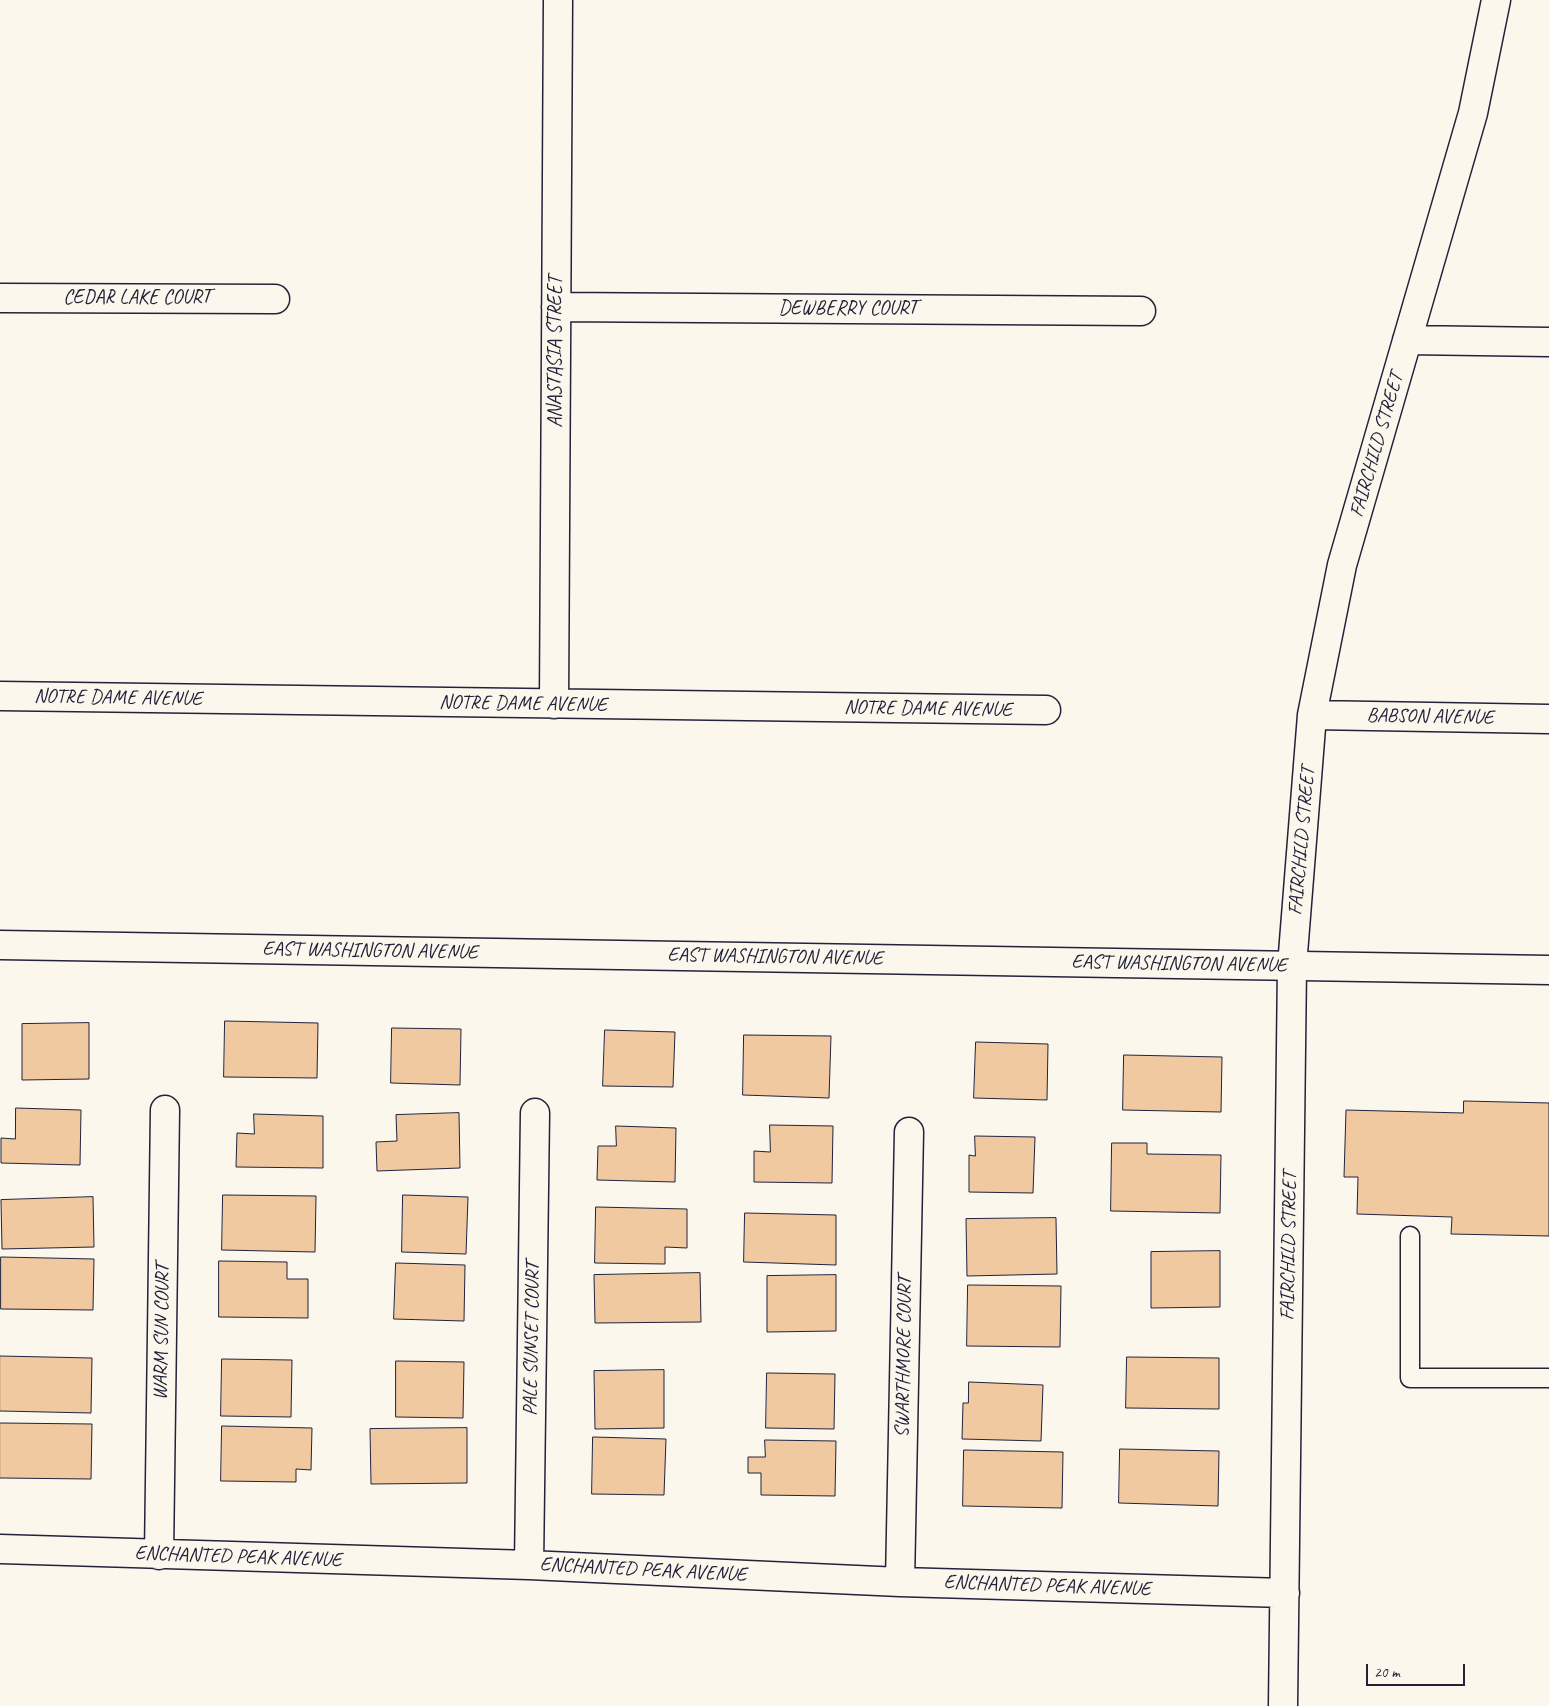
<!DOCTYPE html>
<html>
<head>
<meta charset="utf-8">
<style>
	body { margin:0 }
	#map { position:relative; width:1549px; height:1706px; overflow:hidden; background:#fbf7ec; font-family:Caveat,sans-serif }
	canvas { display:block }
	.scale { position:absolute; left:1366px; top:1664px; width:99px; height:22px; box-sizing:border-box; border:2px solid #22223b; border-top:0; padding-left:6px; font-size:15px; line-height:18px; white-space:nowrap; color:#22223b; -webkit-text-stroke:4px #fbf7ec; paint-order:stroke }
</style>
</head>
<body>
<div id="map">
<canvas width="1549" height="1706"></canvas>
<div class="scale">20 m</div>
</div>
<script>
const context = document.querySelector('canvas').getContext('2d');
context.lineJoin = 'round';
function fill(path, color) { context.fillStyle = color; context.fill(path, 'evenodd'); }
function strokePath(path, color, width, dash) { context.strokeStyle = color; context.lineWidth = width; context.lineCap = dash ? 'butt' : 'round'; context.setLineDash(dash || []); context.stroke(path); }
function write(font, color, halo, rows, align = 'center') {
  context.font = font + ' Caveat,sans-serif'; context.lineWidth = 4; context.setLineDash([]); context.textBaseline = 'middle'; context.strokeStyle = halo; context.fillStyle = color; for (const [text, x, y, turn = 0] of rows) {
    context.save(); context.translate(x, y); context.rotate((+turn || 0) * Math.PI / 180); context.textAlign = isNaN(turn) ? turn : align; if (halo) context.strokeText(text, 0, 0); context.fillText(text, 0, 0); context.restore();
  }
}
const building = new Path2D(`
	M 225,1021 L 318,1023 L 317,1078 L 224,1077 Z
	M 89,1023 L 89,1079 L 22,1080 L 22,1024 Z
	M 392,1028 L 461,1029 L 460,1085 L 391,1083 Z
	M 605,1030 L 675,1032 L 673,1087 L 603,1086 Z
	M 744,1035 L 831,1036 L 829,1098 L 743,1095 Z
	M 976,1042 L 1048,1044 L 1047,1100 L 974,1098 Z
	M 1124,1055 L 1222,1057 L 1221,1112 L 1123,1110 Z
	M 1464,1101 L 1549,1103 L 1549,1236 L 1451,1234 L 1452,1217 L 1357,1214 L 1358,1177 L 1344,1177 L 1346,1110 L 1463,1113 Z
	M 16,1108 L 81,1110 L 80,1165 L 1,1163 L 1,1138 L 15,1139 Z
	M 459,1113 L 460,1168 L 377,1171 L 376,1142 L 397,1141 L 396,1115 Z
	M 254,1114 L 323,1116 L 323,1168 L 236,1167 L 237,1133 L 254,1134 Z
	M 770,1125 L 833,1126 L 832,1183 L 754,1182 L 754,1151 L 770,1152 Z
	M 616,1126 L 676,1128 L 675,1182 L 597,1180 L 598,1146 L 616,1146 Z
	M 975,1136 L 1035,1137 L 1033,1193 L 969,1192 L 969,1155 L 975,1156 Z
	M 1112,1143 L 1147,1143 L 1147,1154 L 1221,1155 L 1220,1213 L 1111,1211 Z
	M 223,1195 L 316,1196 L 315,1252 L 222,1250 Z
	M 403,1195 L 468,1197 L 466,1254 L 402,1252 Z
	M 93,1197 L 94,1247 L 2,1249 L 1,1200 Z
	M 596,1207 L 687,1209 L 687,1248 L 665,1247 L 665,1264 L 595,1263 Z
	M 745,1213 L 836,1215 L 836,1265 L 744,1262 Z
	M 1056,1218 L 1057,1274 L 967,1276 L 966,1219 Z
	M 1220,1251 L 1220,1307 L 1151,1308 L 1151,1252 Z
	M 1,1257 L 94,1259 L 93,1310 L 1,1309 Z
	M 219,1261 L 287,1262 L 287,1279 L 308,1279 L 308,1318 L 219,1317 Z
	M 396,1263 L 465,1265 L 464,1321 L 394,1319 Z
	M 700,1273 L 701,1322 L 595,1323 L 594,1275 Z
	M 836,1275 L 836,1331 L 767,1332 L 767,1276 Z
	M 968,1285 L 1061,1286 L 1060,1347 L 967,1346 Z
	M 0,1356 L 92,1358 L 91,1413 L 0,1411 Z
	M 1127,1357 L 1219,1358 L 1219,1409 L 1126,1408 Z
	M 222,1359 L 292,1360 L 291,1417 L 221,1416 Z
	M 396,1361 L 464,1362 L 463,1418 L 396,1417 Z
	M 664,1370 L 664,1428 L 595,1429 L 594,1371 Z
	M 767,1373 L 835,1374 L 834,1429 L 766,1428 Z
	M 969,1382 L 1043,1385 L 1041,1441 L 962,1439 L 963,1403 L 968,1403 Z
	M 0,1423 L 92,1424 L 91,1479 L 0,1478 Z
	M 222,1426 L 312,1428 L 311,1470 L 296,1469 L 296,1482 L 221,1481 Z
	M 467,1428 L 467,1483 L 371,1484 L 370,1429 Z
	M 593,1437 L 666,1439 L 664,1495 L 592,1494 Z
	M 765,1440 L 836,1441 L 835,1496 L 761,1495 L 761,1473 L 748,1473 L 748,1457 L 765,1457 Z
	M 1120,1449 L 1219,1451 L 1218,1506 L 1119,1503 Z
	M 964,1450 L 1063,1452 L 1062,1508 L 963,1506 Z`);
fill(building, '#f0c9a0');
strokePath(building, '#22223b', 1);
const lane = new Path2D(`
	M 1410,1236 L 1410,1378 L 1549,1378`);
const street = new Path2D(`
	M 0,298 L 275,299
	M 556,307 L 1141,311
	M 1407,340 L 1549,342
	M 0,696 L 1046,710
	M 554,704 L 558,0
	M 1312,715 L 1549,719
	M 0,1549 L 529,1565 L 900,1582 L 1285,1593
	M 159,1555 L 165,1110
	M 529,1565 L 535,1113
	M 900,1582 L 909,1132
	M 1283,1706 L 1292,966 L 1312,715 L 1342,565 L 1473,113 L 1496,0`);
const secondary = new Path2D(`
	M 0,945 L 1549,970`);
strokePath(lane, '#22223b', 21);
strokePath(street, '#22223b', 31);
strokePath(secondary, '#22223b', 31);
strokePath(lane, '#fbf7ec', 18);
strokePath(street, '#fbf7ec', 28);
strokePath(secondary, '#fbf7ec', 28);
write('20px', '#22223b', '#fbf7ec', [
	["CEDAR LAKE COURT",137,298],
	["DEWBERRY COURT",848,309],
	["ANASTASIA STREET",556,352,-90],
	["FAIRCHILD STREET",1377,445,-74],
	["NOTRE DAME AVENUE",118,698,1],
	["NOTRE DAME AVENUE",523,704,1],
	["NOTRE DAME AVENUE",928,709,1],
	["BABSON AVENUE",1430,717,1],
	["FAIRCHILD STREET",1302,841,-85],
	["EAST WASHINGTON AVENUE",370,951,1],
	["EAST WASHINGTON AVENUE",775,957,1],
	["EAST WASHINGTON AVENUE",1179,964,1],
	["FAIRCHILD STREET",1289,1246,-89],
	["WARM SUN COURT",162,1332,-89],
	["PALE SUNSET COURT",532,1339,-89],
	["SWARTHMORE COURT",904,1357,-89],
	["ENCHANTED PEAK AVENUE",238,1557,2],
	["ENCHANTED PEAK AVENUE",643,1570,3],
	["ENCHANTED PEAK AVENUE",1047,1586,2]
]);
</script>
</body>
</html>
